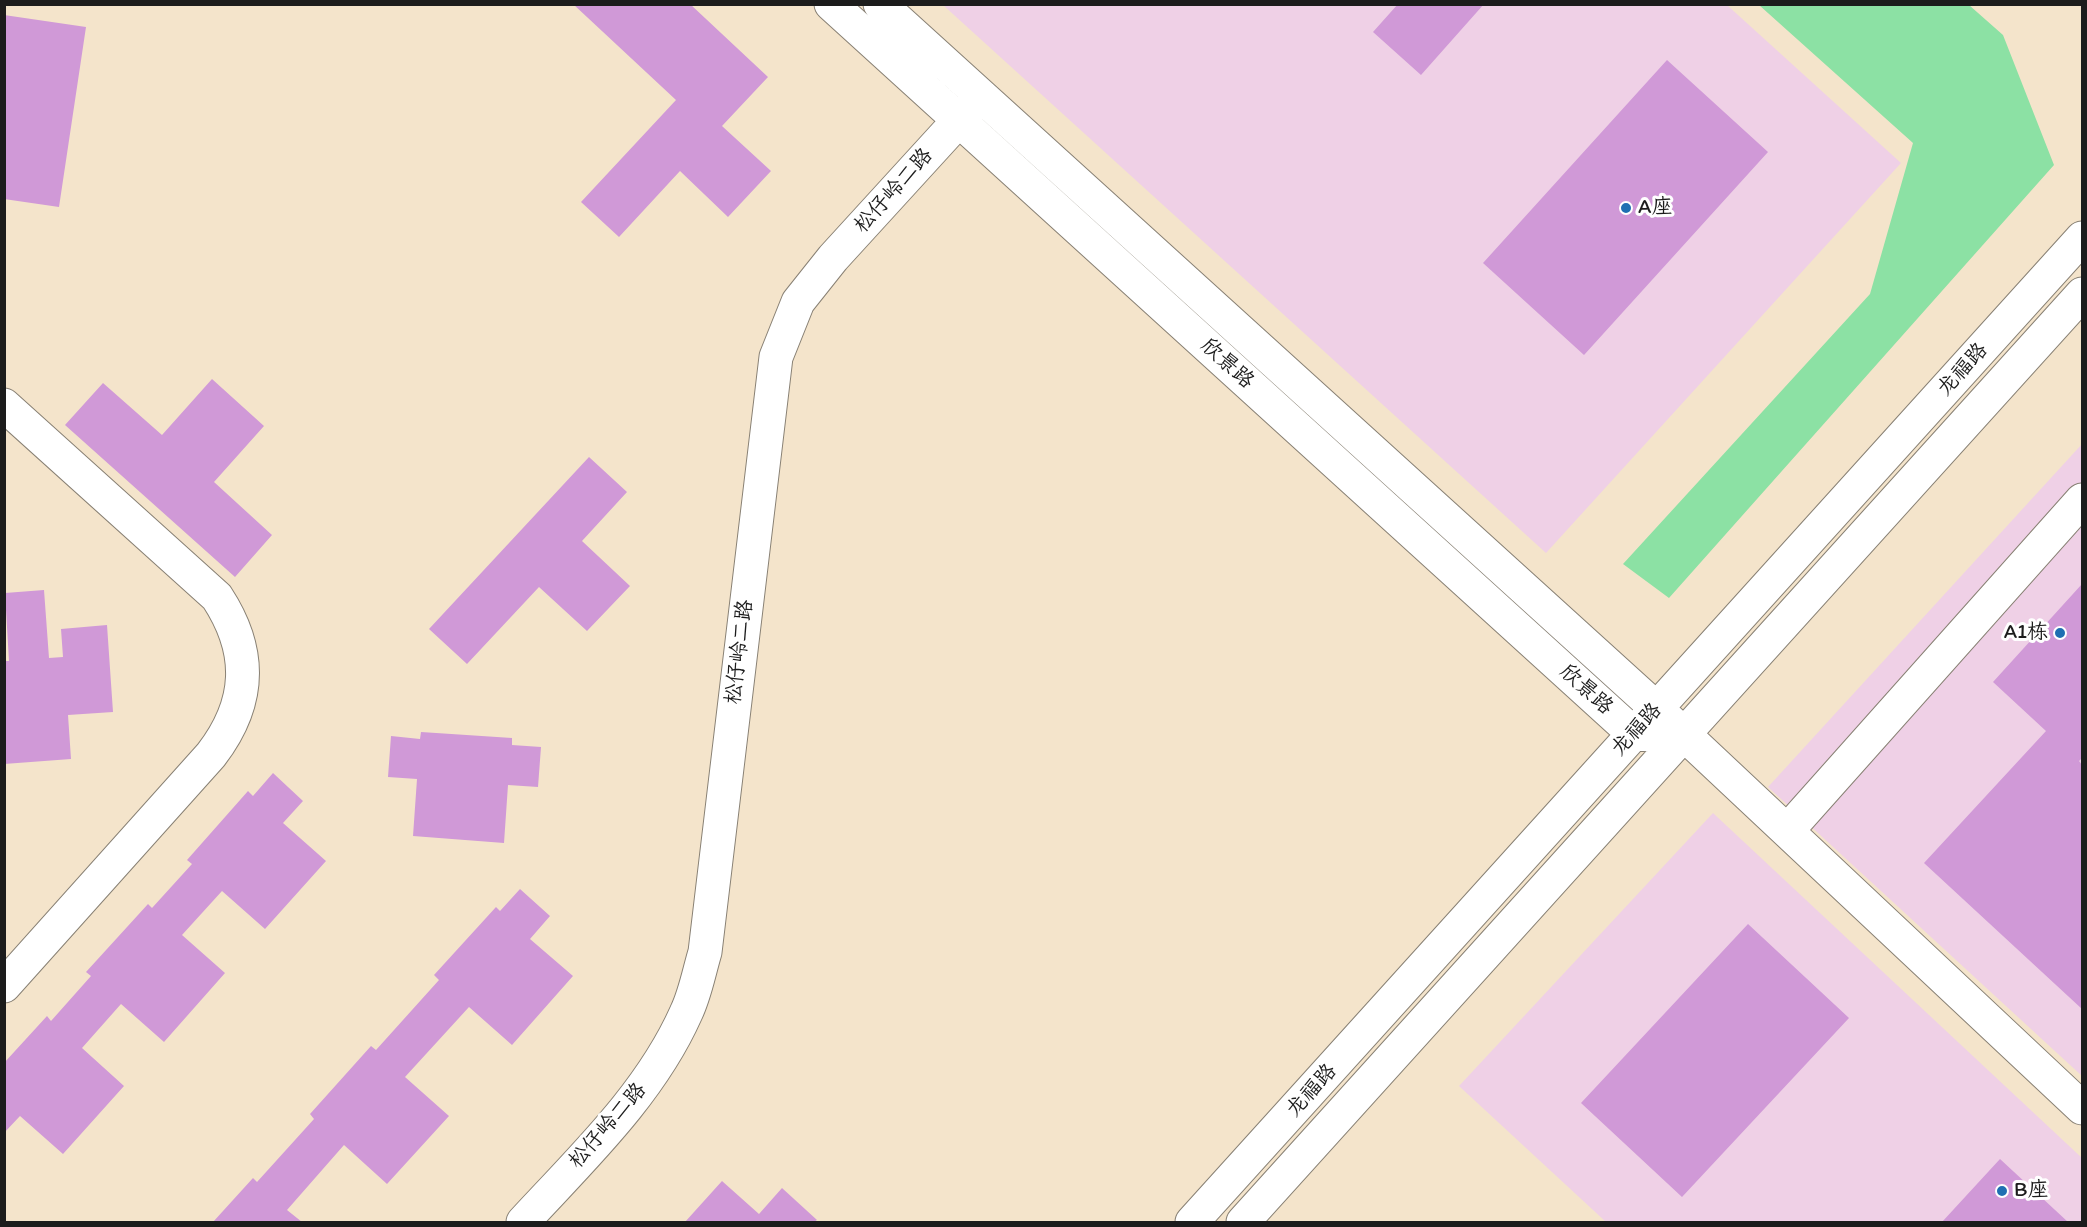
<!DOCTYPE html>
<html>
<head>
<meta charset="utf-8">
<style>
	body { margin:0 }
	#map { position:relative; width:2087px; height:1227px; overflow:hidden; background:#f4e4cb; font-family:Itim,sans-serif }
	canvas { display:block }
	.frame { position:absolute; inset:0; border:6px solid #1c1c1c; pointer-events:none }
</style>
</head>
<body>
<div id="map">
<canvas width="2087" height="1227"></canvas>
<div class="frame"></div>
</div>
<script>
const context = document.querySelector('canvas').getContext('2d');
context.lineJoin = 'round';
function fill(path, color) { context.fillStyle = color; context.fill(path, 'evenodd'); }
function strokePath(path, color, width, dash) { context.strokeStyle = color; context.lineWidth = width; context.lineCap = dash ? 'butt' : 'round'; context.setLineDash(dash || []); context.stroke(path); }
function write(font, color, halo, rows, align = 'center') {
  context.font = font + ' Itim,"LXGW WenKai TC",sans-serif'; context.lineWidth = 6; context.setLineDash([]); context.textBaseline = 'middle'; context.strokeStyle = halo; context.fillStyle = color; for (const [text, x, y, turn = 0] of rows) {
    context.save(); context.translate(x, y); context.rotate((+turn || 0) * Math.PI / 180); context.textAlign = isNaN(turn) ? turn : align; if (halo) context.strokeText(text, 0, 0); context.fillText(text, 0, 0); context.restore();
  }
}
fill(new Path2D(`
	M 943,5 L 1727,5 L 1901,163 L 1546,553 Z
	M 2082,444 L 2082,1076 L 1768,787 Z
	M 1713,813 L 2082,1158 L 2082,1222 L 1606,1222 L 1459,1086 Z`), '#efd0e6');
fill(new Path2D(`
	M 1759,5 L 1969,5 L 2003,35 L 2054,165 L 1669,598 L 1623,564 L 1870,294 L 1913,143 Z`), '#8ce1a4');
fill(new Path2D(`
	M 573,4 L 690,4 L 768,77 L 722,126 L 771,171 L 728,217 L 680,171 L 619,237 L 581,202 L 676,100 Z
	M 1398,4 L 1484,4 L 1421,75 L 1373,32 Z
	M 4,15 L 86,27 L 59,207 L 4,199 Z
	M 1667,60 L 1768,152 L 1584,355 L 1483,263 Z
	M 212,379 L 264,426 L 214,482 L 272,535 L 235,577 L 65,425 L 103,383 L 162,435 Z
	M 589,457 L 627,492 L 582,541 L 630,586 L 587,631 L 539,587 L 467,664 L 429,629 Z
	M 2082,584 L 2082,758 L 2079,761 L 2082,765 L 2082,1009 L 1924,863 L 2046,731 L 1993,682 Z
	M 44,590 L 49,658 L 63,657 L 61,629 L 107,625 L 113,712 L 68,715 L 71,759 L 4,764 L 4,661 L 9,661 L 5,593 Z
	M 421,732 L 512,738 L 512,745 L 541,747 L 538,787 L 508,785 L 504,843 L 413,836 L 417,779 L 388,777 L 391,736 L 420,739 Z
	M 273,773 L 303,801 L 283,823 L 326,861 L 265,929 L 222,891 L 182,935 L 225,973 L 164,1042 L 121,1004 L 82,1048 L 124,1086 L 63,1154 L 20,1116 L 4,1133 L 4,1063 L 47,1016 L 51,1021 L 91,976 L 86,972 L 148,904 L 152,908 L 192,864 L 187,860 L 248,791 L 253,796 Z
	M 520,889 L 550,916 L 530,939 L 573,976 L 512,1045 L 469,1007 L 405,1077 L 449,1116 L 387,1184 L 344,1145 L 287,1210 L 302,1222 L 213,1222 L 253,1178 L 257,1182 L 314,1119 L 310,1114 L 371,1046 L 376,1050 L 439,980 L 434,975 L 496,907 L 500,911 Z
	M 1748,924 L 1849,1018 L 1682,1197 L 1581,1103 Z
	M 2000,1159 L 2068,1222 L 1942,1222 Z
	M 722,1181 L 759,1214 L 782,1188 L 817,1220 L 814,1222 L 685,1222 Z`), '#d099d7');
const minor = new Path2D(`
	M 831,4 L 1634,734 L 1655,735
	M 880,4 L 1657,709 L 2082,1108
	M 4,405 L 217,597 C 253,652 251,703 211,755 L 4,986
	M 1787,831 L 2082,500
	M 523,1222 C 582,1158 650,1094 686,1013 C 695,995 699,972 705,952 L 776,357 L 798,302 L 833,258 L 981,96
	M 1192,1222 L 2082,238
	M 1243,1222 L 2082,294`);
strokePath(minor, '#888074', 35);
strokePath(minor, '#fff', 33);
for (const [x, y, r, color] of [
	[1626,208,6,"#1f6fb2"],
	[2060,633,6,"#1f6fb2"],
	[2002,1191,6,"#1f6fb2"]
]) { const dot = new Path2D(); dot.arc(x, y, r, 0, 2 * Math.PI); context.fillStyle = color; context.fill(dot); strokePath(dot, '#fff', 2); }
write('21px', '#1c1c1c', '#fff', [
	["松仔岭二路",894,191,-48],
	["欣景路",1227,364,42],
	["龙福路",1963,370,-48],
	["松仔岭二路",740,652,-83],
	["欣景路",1586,690,42],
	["龙福路",1637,730,-48],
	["龙福路",1312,1091,-48],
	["松仔岭二路",608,1126,-49]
]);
write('21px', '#1c1c1c', '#fff', [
	["A座",1638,208],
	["A1栋",2048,633,"right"],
	["B座",2014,1191]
], 'left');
</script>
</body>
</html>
